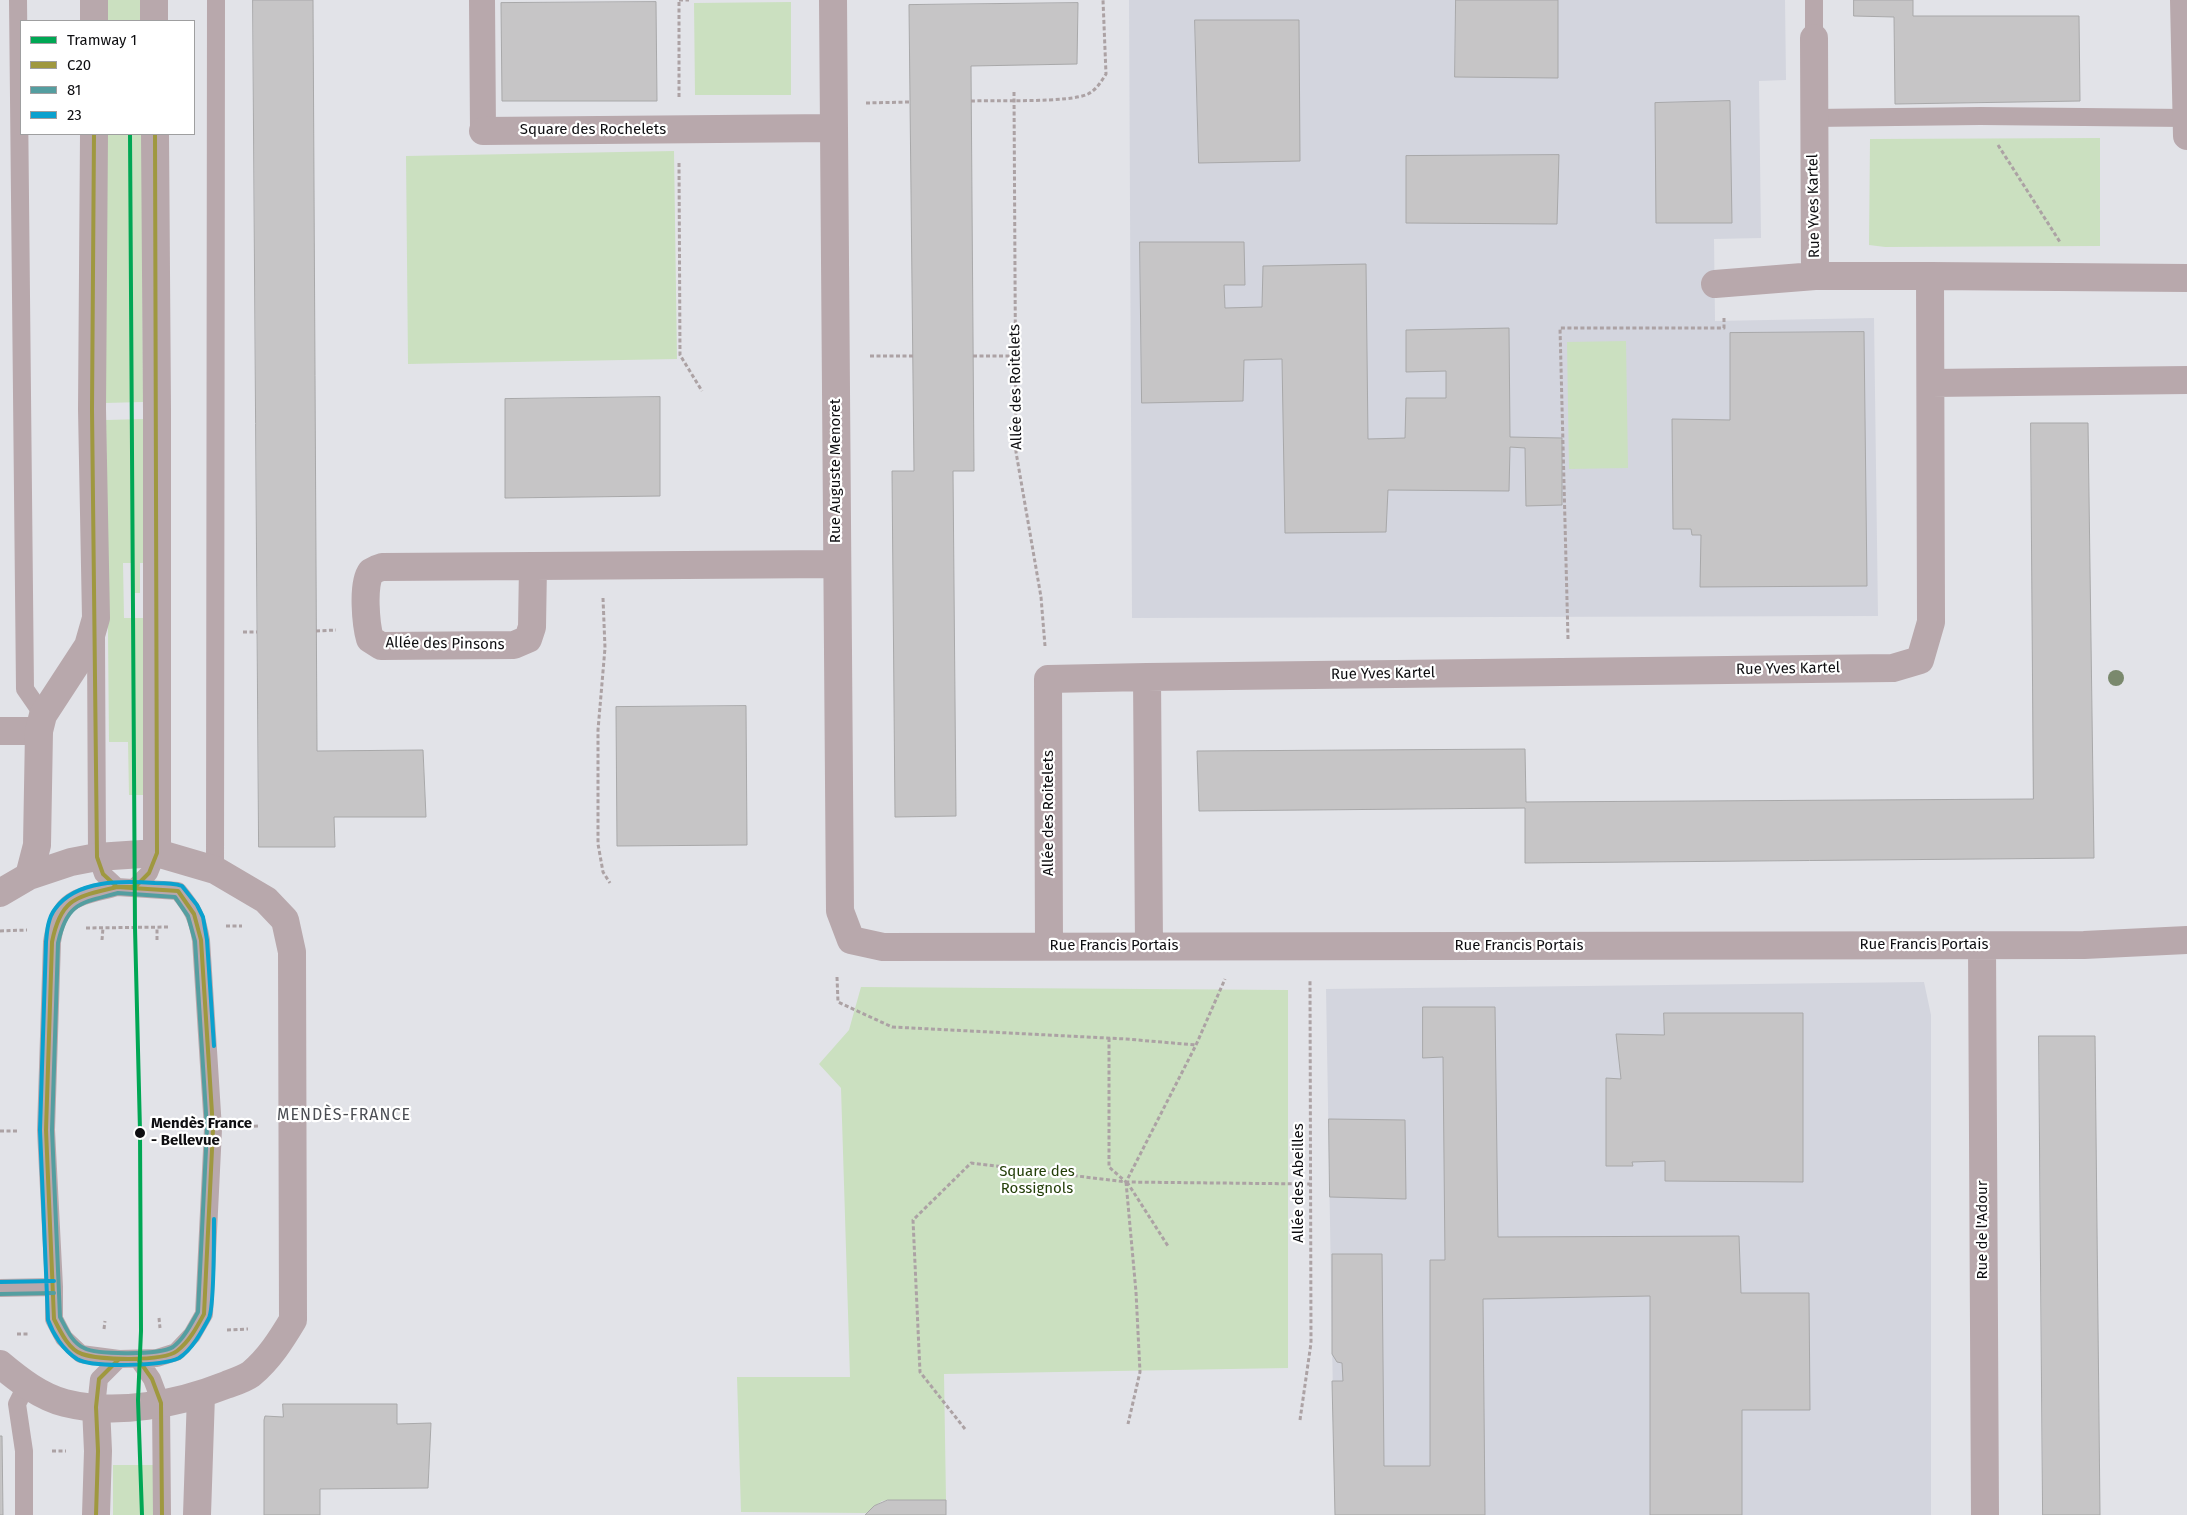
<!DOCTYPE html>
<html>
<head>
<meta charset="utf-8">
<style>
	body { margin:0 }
	#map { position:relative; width:2187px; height:1515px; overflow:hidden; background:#e2e3e8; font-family:"Fira Sans",sans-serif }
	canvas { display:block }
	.legend { position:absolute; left:20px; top:20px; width:175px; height:115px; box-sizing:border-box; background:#fff; border:1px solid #9f9fa0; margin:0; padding:6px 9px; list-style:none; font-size:15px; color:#0e0e11 }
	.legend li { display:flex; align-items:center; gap:10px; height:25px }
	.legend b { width:25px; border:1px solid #9f9fa0 }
</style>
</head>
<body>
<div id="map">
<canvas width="2187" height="1515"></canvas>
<ul class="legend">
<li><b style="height:6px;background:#00a754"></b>Tramway 1</li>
<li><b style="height:6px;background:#9f983f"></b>C20</li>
<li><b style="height:6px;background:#549ea0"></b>81</li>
<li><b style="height:6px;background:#0ba1ce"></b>23</li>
</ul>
</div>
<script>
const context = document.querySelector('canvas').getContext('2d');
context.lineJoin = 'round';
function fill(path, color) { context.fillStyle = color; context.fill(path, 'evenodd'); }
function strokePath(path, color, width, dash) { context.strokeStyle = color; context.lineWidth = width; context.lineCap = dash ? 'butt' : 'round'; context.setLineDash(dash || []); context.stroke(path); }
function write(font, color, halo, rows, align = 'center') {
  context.font = font + ' "Fira Sans",sans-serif'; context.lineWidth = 4.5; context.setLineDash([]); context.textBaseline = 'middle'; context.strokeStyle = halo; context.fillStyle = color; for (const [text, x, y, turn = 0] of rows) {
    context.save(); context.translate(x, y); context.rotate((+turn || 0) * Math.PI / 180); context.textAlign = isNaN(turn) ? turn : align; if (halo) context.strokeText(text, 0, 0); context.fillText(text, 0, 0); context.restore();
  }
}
fill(new Path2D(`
	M 1129,0 L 1785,0 L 1786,80 L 1759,81 L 1761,238 L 1714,239 L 1715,321 L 1874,318 L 1878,616 L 1132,618 Z
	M 1924,982 L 1931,1015 L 1931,1515 L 1335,1515 L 1326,989 Z`), '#d3d5de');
fill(new Path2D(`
	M 103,0 L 142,0 L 142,21 L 103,21 Z
	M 791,2 L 791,95 L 695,95 L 694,3 Z
	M 104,134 L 142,134 L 143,402 L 105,403 Z
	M 2100,138 L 2100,246 L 1885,247 L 1869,245 L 1870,139 Z
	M 674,151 L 677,359 L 408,364 L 406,156 Z
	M 1626,341 L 1628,468 L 1569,469 L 1567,342 Z
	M 144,419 L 146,563 L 140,563 L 140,593 L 133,593 L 132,563 L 123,563 L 124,618 L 145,618 L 146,795 L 129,795 L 128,742 L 109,742 L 106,420 Z
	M 861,987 L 1288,990 L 1288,1368 L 944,1374 L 946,1500 L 888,1500 L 882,1501 L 866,1513 L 741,1512 L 737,1377 L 850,1377 L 841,1088 L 819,1064 L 849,1030 Z
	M 113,1465 L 153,1465 L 153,1515 L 113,1515 Z`), '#cbe0c0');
const building = new Path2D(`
	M 253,0 L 313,0 L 317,751 L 423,750 L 426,817 L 334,817 L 335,847 L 259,847 Z
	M 1456,0 L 1558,0 L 1558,78 L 1455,77 Z
	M 1854,0 L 1913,0 L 1913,16 L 2079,16 L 2080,101 L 1895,104 L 1894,17 L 1854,16 Z
	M 656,2 L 657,101 L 502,101 L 501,3 Z
	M 1078,3 L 1077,64 L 971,66 L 974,471 L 953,471 L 956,816 L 895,817 L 892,471 L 914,471 L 909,5 Z
	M 1195,20 L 1299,20 L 1300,161 L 1199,163 Z
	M 1730,101 L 1732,223 L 1656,223 L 1655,103 Z
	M 1559,155 L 1557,224 L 1406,223 L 1406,156 Z
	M 1140,242 L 1244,242 L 1245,285 L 1224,285 L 1225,308 L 1262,307 L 1263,266 L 1366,264 L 1368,439 L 1405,438 L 1406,398 L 1446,398 L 1446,371 L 1406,372 L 1406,330 L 1509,328 L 1510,437 L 1562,438 L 1562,505 L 1526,506 L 1525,448 L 1510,447 L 1509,491 L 1388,490 L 1386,532 L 1285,533 L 1282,359 L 1244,360 L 1243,401 L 1142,403 Z
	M 1864,332 L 1867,586 L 1700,587 L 1701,535 L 1692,535 L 1691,529 L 1673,529 L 1672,419 L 1730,420 L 1730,333 Z
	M 660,397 L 660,496 L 505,498 L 505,399 Z
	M 2031,423 L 2088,423 L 2094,858 L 1525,863 L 1525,808 L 1199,811 L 1197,751 L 1525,749 L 1526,802 L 2033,799 Z
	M 746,706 L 747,845 L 617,846 L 616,707 Z
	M 1423,1007 L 1495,1007 L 1498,1237 L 1739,1236 L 1741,1293 L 1809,1293 L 1810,1410 L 1742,1410 L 1742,1515 L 1650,1515 L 1650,1296 L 1483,1299 L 1485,1515 L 1335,1515 L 1332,1381 L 1343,1381 L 1342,1363 L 1337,1362 L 1332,1354 L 1332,1254 L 1382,1254 L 1384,1466 L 1430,1466 L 1430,1260 L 1445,1260 L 1443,1057 L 1423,1058 Z
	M 1664,1013 L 1803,1013 L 1803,1182 L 1665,1181 L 1665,1161 L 1632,1162 L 1633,1166 L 1606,1166 L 1606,1078 L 1621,1079 L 1616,1034 L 1664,1035 Z
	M 2039,1036 L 2095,1036 L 2100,1515 L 2043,1515 Z
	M 1329,1119 L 1405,1120 L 1406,1199 L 1330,1197 Z
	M 283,1404 L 397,1404 L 397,1424 L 431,1423 L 428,1488 L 320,1489 L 320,1515 L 264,1515 L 264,1420 L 265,1416 L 283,1417 Z
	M 0,1436 L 2,1436 L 3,1515 L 0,1515 Z
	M 888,1500 L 946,1500 L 946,1515 L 865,1515 L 874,1506 Z`);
fill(building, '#c6c5c6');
strokePath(building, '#a8a8a9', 1);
strokePath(new Path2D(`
	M 679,0 L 689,0
	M 1014,92 L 1016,452 L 1041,597 L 1045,646
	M 679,97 L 679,0
	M 971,101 C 995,100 1070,103 1088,94 C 1096,90 1101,82 1106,74 L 1103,0
	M 866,103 L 910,102
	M 1998,145 L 2060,242
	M 679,163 L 680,355 L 702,391
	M 870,356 L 913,356
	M 973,356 L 1016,356
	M 603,598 L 605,648 L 598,730 L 598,844 L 603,872 L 610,883
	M 316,631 L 336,630
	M 243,632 L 257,632
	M 1568,639 L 1560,328 L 1724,328 L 1724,316
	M 226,926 L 242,926
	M 86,928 L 169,927
	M 0,931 L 27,930
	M 102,940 L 103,928
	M 157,940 L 157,927
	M 837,977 L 838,1002 L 892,1027 L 1126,1039 L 1196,1045
	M 1109,1038 L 1109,1167 L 1126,1182 L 1196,1045 L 1225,979
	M 241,1127 L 260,1126
	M 0,1131 L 19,1131
	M 1126,1182 L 1136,1292 L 1140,1372 L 1128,1424
	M 1127,1182 L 1168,1246
	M 159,1318 L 160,1328
	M 104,1329 L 105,1321
	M 227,1330 L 248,1329
	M 17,1334 L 30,1334
	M 1300,1420 L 1311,1343 L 1310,979
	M 965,1429 L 920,1372 L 913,1220 L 971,1163 L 1126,1182 L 1310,1184
	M 52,1451 L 66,1451`), '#aca2a4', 3, [4, 2.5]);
strokePath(new Path2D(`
	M 18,0 L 25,689 L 43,715
	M 1814,38 L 1814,0
	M 1813,118 L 1980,116 L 2186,118
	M 96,636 L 97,857 L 103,874 L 117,887
	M 215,870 L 216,0
	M 117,887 L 178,891 C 193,909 197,917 201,940 L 213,1129 L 204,1314 L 192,1335 L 176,1352 L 157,1358 L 119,1359 L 81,1354 L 64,1338 L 54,1319 L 54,1287 L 46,1130 L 52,942 C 59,896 77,898 117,887 Z
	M 135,887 L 149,873 L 157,853
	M 0,1288 L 54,1287
	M 138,1359 L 152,1379 L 161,1403 L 162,1515
	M 96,1407 L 99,1379 L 119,1359
	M 24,1515 L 24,1451 L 17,1404 L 26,1386`), '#b8a8ac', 18);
strokePath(new Path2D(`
	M 482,0 L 483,131`), '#b8a8ac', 26);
strokePath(new Path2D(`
	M 833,0 L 840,911 L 851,940 L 883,947 L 2084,945 L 2187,940
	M 2184,0 L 2187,136
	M 483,131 L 834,128
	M 1930,276 L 2187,278
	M 1715,284 L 1815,276
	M 1932,383 L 2187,380
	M 533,566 L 532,627 L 528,639 L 514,645 L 381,646 L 370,639 C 366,625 362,584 371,572 C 374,570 378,568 382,567 L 837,564
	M 0,731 L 39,731
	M 1982,945 L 1985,1515
	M 1049,946 L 1048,679 L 1147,677
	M 1149,946 L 1147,677 L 1893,668 L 1920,660 L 1931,622 L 1930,276 L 1815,276 L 1814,38`), '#b8a8ac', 28);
strokePath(new Path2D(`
	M 154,0 L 154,21
	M 94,21 L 94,0
	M 155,134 L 157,410 L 157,853
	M 29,876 L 37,845 L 39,731 L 43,715 L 88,646 L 96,618 L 92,409 L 94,134
	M 0,893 L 29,876 L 71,862 L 97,857 L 157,853 L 215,870 L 266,900 L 285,920 L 292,952 L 293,1320 C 281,1340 269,1359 251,1374 C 244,1379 234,1382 226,1385 C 178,1404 117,1416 65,1403 C 41,1397 19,1380 0,1364
	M 96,1407 L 98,1451 L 96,1515
	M 197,1515 L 201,1395`), '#b8a8ac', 28);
strokePath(new Path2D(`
	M 94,134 L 92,409 L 97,857 L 103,874 L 117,887 L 135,887 L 149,873 L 157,853 L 155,134
	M 117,887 L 178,891 L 194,914 L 201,940 L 213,1129 L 204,1314 C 197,1327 189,1342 177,1351 C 162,1362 100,1360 82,1354 C 69,1350 60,1331 54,1319 L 46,1130 L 52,942 C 61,897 77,897 117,887 Z
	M 138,1359 L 152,1379 L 161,1403 L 162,1515
	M 96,1515 L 98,1451 L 96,1407 L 99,1379 L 119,1359 L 138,1359`), '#9f983f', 4);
strokePath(new Path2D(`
	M 118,893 L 175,897 L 188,916 L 195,941 L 207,1129 L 198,1312 C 191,1324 184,1339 173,1347 C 160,1355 97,1355 84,1348 C 72,1343 66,1328 60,1317 L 52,1130 L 58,943 C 67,902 81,903 118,893 Z
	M 0,1294 L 54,1293`), '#549ea0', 4);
strokePath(new Path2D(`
	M 214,1046 L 207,940 L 203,917 L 197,905 L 182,886 C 174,883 164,883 155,883 C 123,881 77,879 55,909 C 48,918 47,931 46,942 L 40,1130 L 48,1320 C 53,1334 63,1350 77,1359 C 92,1368 163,1366 179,1358 C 192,1350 202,1331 209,1318 C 214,1307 214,1237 214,1219
	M 0,1282 L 54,1281`), '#0ba1ce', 4);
strokePath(new Path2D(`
	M 130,134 L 135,928 L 140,1131 L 141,1331 L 138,1400 L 142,1515`), '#00a754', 4);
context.fillStyle = '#7a896d';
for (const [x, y] of [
	[2116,678]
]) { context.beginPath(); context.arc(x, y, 8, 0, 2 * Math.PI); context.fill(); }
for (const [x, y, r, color] of [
	[140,1133,6,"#0e0e11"]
]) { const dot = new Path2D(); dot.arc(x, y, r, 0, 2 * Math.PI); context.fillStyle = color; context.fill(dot); strokePath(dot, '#fff', 2); }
write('15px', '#0e0e11', '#fff', [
	["Square des Rochelets",593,130],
	["Rue Yves Kartel",1814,206,-91],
	["Allée des Roitelets",1016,387,-91],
	["Rue Auguste Menoret",836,471,-90],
	["Allée des Pinsons",445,644,1],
	["Rue Yves Kartel",1788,669,-1],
	["Rue Yves Kartel",1383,674,-1],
	["Allée des Roitelets",1049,813,-90],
	["Rue Francis Portais",1924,945],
	["Rue Francis Portais",1114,946],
	["Rue Francis Portais",1519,946],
	["Allée des Abeilles",1299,1183,-90],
	["Rue de l'Adour",1983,1230,-90]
]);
write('bold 15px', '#0e0e11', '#fff', [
	["Mendès France",151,1124],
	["- Bellevue",151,1141]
], 'left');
write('15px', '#243f09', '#fff', [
	["Square des",1037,1172],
	["Rossignols",1037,1189]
]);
context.letterSpacing = '1px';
write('16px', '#4b4d53', '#fff', [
	["MENDÈS-FRANCE",344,1116]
]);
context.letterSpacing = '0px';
</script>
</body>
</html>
